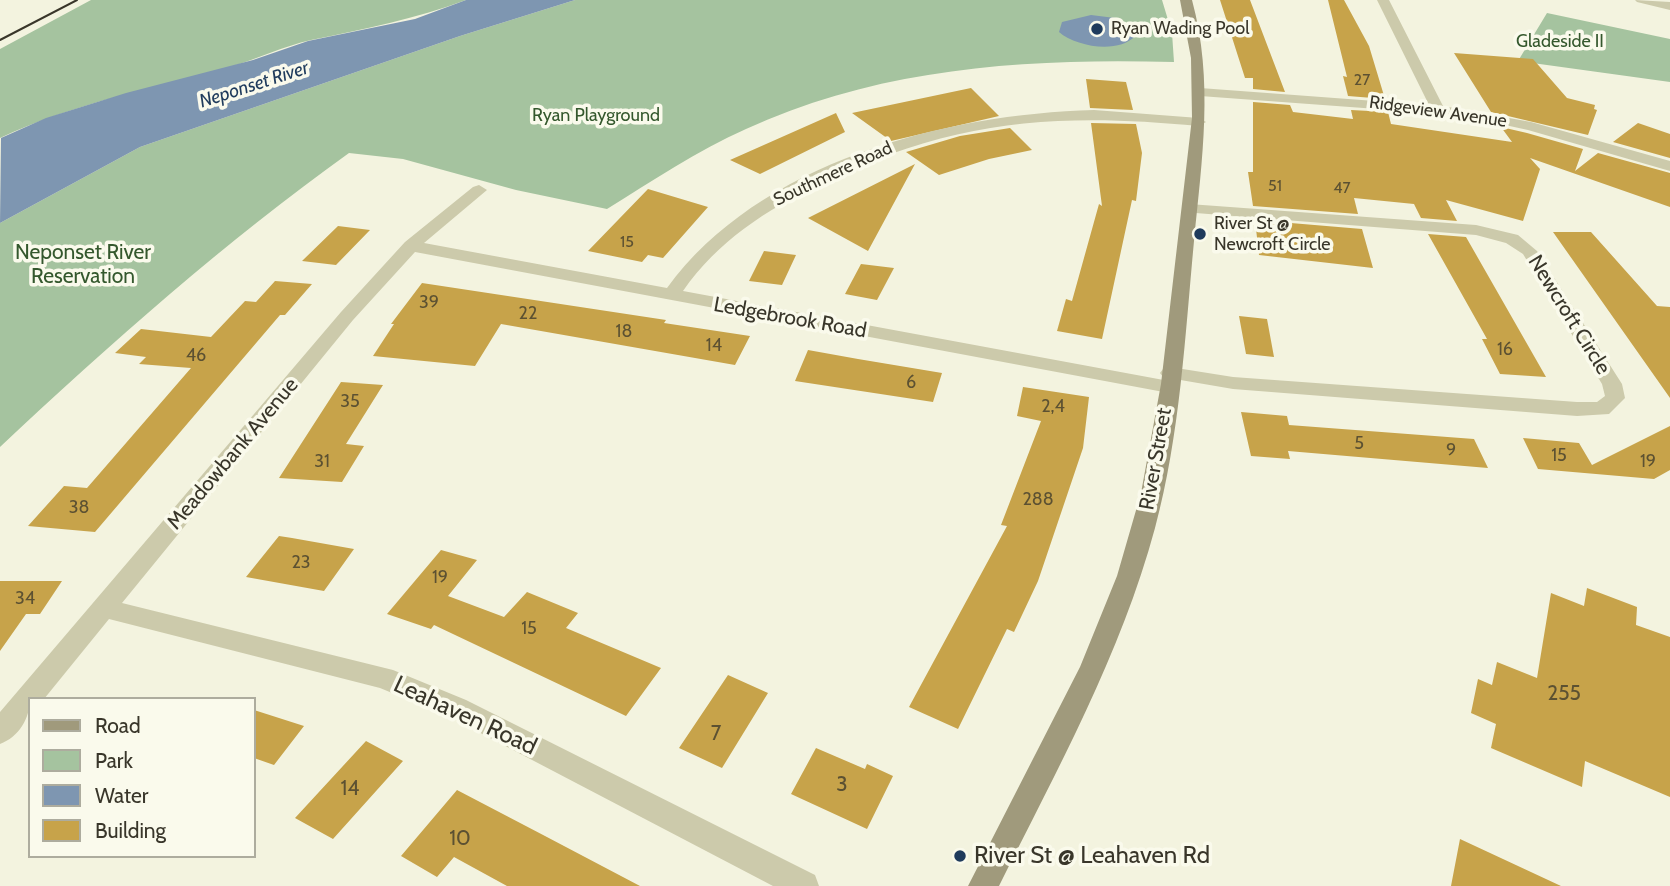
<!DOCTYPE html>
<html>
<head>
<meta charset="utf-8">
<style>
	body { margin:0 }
	#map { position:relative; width:1670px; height:886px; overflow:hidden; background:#f3f3df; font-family:Cabin,sans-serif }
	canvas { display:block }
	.legend { position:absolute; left:28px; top:697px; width:228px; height:161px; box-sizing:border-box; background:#fafaec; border:2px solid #adac9e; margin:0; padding:9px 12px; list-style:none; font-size:21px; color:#39362a }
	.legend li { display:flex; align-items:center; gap:14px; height:35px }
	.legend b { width:35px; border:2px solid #adac9e }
</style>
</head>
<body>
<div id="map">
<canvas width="1670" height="886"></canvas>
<ul class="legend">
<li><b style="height:9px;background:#a09a7c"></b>Road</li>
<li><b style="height:19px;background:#a5c39f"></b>Park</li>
<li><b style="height:19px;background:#7e96b1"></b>Water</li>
<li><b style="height:19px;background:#c7a34a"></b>Building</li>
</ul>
</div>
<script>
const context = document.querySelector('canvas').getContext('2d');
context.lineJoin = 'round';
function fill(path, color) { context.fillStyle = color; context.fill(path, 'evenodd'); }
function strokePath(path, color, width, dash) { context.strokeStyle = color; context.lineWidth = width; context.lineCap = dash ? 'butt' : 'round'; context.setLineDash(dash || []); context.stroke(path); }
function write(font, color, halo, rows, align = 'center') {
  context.font = font + ' Cabin,sans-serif'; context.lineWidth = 7; context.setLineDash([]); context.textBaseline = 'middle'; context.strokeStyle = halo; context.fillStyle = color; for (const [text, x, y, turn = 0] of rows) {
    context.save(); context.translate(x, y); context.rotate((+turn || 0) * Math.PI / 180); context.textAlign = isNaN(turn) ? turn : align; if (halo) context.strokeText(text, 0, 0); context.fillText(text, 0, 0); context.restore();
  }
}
fill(new Path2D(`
	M 91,0 L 466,0 C 415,19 365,29 311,40 C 284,46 257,59 230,67 C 152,88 73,104 0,138 L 0,49 Z
	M 575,0 L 1162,0 L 1172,33 L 1174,62 C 1029,58 880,67 746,129 C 697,151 652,181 607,209 L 516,190 L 403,159 L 349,153 C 226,241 111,343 0,447 L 0,223 L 140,147 L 460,36 Z
	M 1547,13 L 1670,39 L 1670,82 L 1518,61 Z`), '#a5c39f');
fill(new Path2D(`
	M 466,0 L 575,0 L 460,36 L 140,147 L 0,223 L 1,138 L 46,118 L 126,93 L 253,60 L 308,41 L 415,19 Z
	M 1091,15 L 1115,18 L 1132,26 L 1135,36 C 1119,54 1076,47 1059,32 L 1062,22 Z`), '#7e96b1');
fill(new Path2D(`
	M 1220,0 L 1250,0 L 1285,92 L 1253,89 L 1253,78 L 1245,78 Z
	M 1328,0 L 1344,0 L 1369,46 L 1385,99 L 1348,96 L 1343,76 L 1347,77 Z
	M 1454,53 L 1533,59 L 1567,98 L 1595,105 L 1594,109 L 1597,110 L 1588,135 L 1491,112 Z
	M 1086,79 L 1126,82 L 1133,110 L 1090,108 Z
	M 971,88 L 999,116 L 891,141 L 852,113 Z
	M 1253,102 L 1290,105 L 1293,112 L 1353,119 L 1351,110 L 1388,112 L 1391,124 L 1512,142 L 1501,127 L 1527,133 L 1583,149 L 1575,171 L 1598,153 L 1670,173 L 1670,207 L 1530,158 L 1540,169 L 1523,221 L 1446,200 L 1457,221 L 1421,218 L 1414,204 L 1354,198 L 1358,214 L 1253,206 L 1248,172 L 1253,172 Z
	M 836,113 L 845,132 L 760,174 L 730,160 Z
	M 1091,123 L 1136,124 L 1142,153 L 1136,201 L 1132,200 L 1102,339 L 1057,331 L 1066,299 L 1072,301 L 1099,204 L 1102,206 Z
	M 1638,123 L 1670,134 L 1670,158 L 1613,142 Z
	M 1010,128 L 1032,150 L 989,159 L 939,175 L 906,152 L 960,136 Z
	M 915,164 L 868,251 L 808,218 Z
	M 648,189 L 708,207 L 663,258 L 648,255 L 642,262 L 588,251 Z
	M 1255,220 L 1362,229 L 1373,268 L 1259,255 Z
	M 338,226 L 370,230 L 336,265 L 302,261 Z
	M 1553,232 L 1591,232 L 1657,306 L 1670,307 L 1670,398 Z
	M 1428,234 L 1466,237 L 1546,377 L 1500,374 L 1482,339 L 1487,339 Z
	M 764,251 L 796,255 L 782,285 L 749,281 Z
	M 861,264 L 894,268 L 877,300 L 845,294 Z
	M 275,281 L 312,284 L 285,315 L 280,315 L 95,532 L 28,526 L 64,486 L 87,488 L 191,368 L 139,364 L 146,357 L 115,353 L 141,329 L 211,337 L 245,301 L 256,302 Z
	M 422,283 L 666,320 L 664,323 L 750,336 L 735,365 L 501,324 L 475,366 L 373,356 L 394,324 L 391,324 Z
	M 1239,316 L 1267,319 L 1274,357 L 1246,354 Z
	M 808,350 L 858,359 L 942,373 L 933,402 L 795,381 Z
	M 341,382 L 383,385 L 346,444 L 364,446 L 342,482 L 279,478 Z
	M 1023,387 L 1089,397 L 1083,448 L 1038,581 L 1014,632 L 1007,629 L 958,729 L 909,707 L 1007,526 L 1001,525 L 1041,421 L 1017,416 Z
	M 1241,412 L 1287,416 L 1289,425 L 1474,439 L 1488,468 L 1288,451 L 1290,459 L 1251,456 Z
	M 1670,426 L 1670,470 L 1654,479 L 1538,469 L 1523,438 L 1579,443 L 1592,465 Z
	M 279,536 L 292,538 L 354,549 L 324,591 L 246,577 Z
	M 441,550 L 477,560 L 448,596 L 504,617 L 527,592 L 578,613 L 566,628 L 661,668 L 626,716 L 434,625 L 431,629 L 387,614 Z
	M 0,581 L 62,581 L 40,614 L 26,614 L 0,651 Z
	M 1587,588 L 1637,607 L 1636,625 L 1670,637 L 1670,797 L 1585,761 L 1582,787 L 1491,748 L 1496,724 L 1471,713 L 1478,679 L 1492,685 L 1497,662 L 1537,678 L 1551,593 L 1584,606 Z
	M 728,675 L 768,693 L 722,768 L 679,748 Z
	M 254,710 L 304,726 L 274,765 L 254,758 Z
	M 366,741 L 403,761 L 333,839 L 295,818 Z
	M 816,748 L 865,769 L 867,764 L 893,776 L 867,829 L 791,794 Z
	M 457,790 L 545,836 L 640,886 L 507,886 L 454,857 L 437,877 L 401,856 Z
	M 1460,839 L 1561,886 L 1451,886 Z`), '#c7a34a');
fill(new Path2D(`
	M 1377,0 L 1389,0 L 1443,106 L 1531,122 L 1670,161 L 1670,171 L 1528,130 L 1459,115 L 1200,96 L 1193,92 L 1200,88 L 1429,105 Z
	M 1635,0 L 1670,2 L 1670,10 L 1637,2 Z
	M 1094,110 L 1199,118 L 1206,122 L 1199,126 C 1056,112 951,120 820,184 C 766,210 718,241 683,291 L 1169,381 L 1176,382 L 1179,387 L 1176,392 L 1169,393 L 415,252 L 353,320 L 122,603 L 393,670 L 466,700 L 815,875 L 819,886 L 773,886 L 448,716 L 380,688 L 109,619 L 44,699 L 30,699 C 30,718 19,737 0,744 L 0,712 L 341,312 L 405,242 L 473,187 L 479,185 L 487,190 L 424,243 L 667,288 C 759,162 945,114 1094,110 Z
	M 1189,204 L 1476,225 L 1518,235 L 1537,251 L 1622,384 L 1625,398 L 1609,414 L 1577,416 L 1233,389 L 1163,377 L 1160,373 L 1163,369 L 1170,367 L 1233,377 L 1577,402 L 1597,402 L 1605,396 L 1602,384 L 1523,254 L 1506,243 L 1476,235 L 1183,212 L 1183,206 Z`), '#cccaab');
fill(new Path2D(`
	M 1180,0 L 1192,0 C 1214,81 1202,159 1194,241 C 1185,337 1180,435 1155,528 C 1121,654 1057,770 999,886 L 968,886 L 1080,667 L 1117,576 L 1141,493 L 1161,384 L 1192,118 L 1191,58 Z`), '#a09a7c');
strokePath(new Path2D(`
	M 0,40 L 77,0`), '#39362a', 2);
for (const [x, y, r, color] of [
	[1097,29,7,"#1f3b5c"],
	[1200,234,7,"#1f3b5c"],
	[960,856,7,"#1f3b5c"]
]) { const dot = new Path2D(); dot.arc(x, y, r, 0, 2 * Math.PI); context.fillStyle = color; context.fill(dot); strokePath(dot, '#fafaec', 2.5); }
write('16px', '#5c5132', null, [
	["27",1362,80],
	["51",1275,186],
	["47",1342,188],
	["15",627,242]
]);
write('18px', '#39362a', '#fafaec', [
	["Ryan Wading Pool",1111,29],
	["River St @",1214,224],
	["Newcroft Circle",1214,245]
], 'left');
write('18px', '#34582d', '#fafaec', [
	["Gladeside II",1560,42],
	["Ryan Playground",596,116]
]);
write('18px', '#39362a', '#fafaec', [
	["Ridgeview Avenue",1438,112,8],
	["Southmere Road",833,174,-25]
]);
write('18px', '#5c5132', null, [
	["39",429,303],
	["22",528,314],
	["18",624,332],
	["14",714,346],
	["16",1505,350],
	["46",196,356],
	["6",911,383],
	["35",350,402],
	["2,4",1053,407],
	["5",1359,444],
	["9",1451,451],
	["15",1559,456],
	["31",322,462],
	["19",1648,462],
	["288",1038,500],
	["38",79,508],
	["23",301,563],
	["19",440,578],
	["34",25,599],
	["15",529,629]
]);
write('italic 19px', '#1f3b5c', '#fafaec', [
	["Neponset River",254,85,-18]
]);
write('21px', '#34582d', '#fafaec', [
	["Neponset River",83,253],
	["Reservation",83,277]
]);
write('21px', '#39362a', '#fafaec', [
	["Newcroft Circle",1569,315,58],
	["Ledgebrook Road",790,318,10],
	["Meadowbank Avenue",233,454,-50],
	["River Street",1156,459,-80]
]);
write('21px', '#5c5132', null, [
	["255",1564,694],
	["7",716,734],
	["3",842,785],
	["14",350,789],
	["10",460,839]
]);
write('24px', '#39362a', '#fafaec', [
	["Leahaven Road",465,716,25]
]);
write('24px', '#39362a', '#fafaec', [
	["River St @ Leahaven Rd",974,856]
], 'left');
</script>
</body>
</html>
